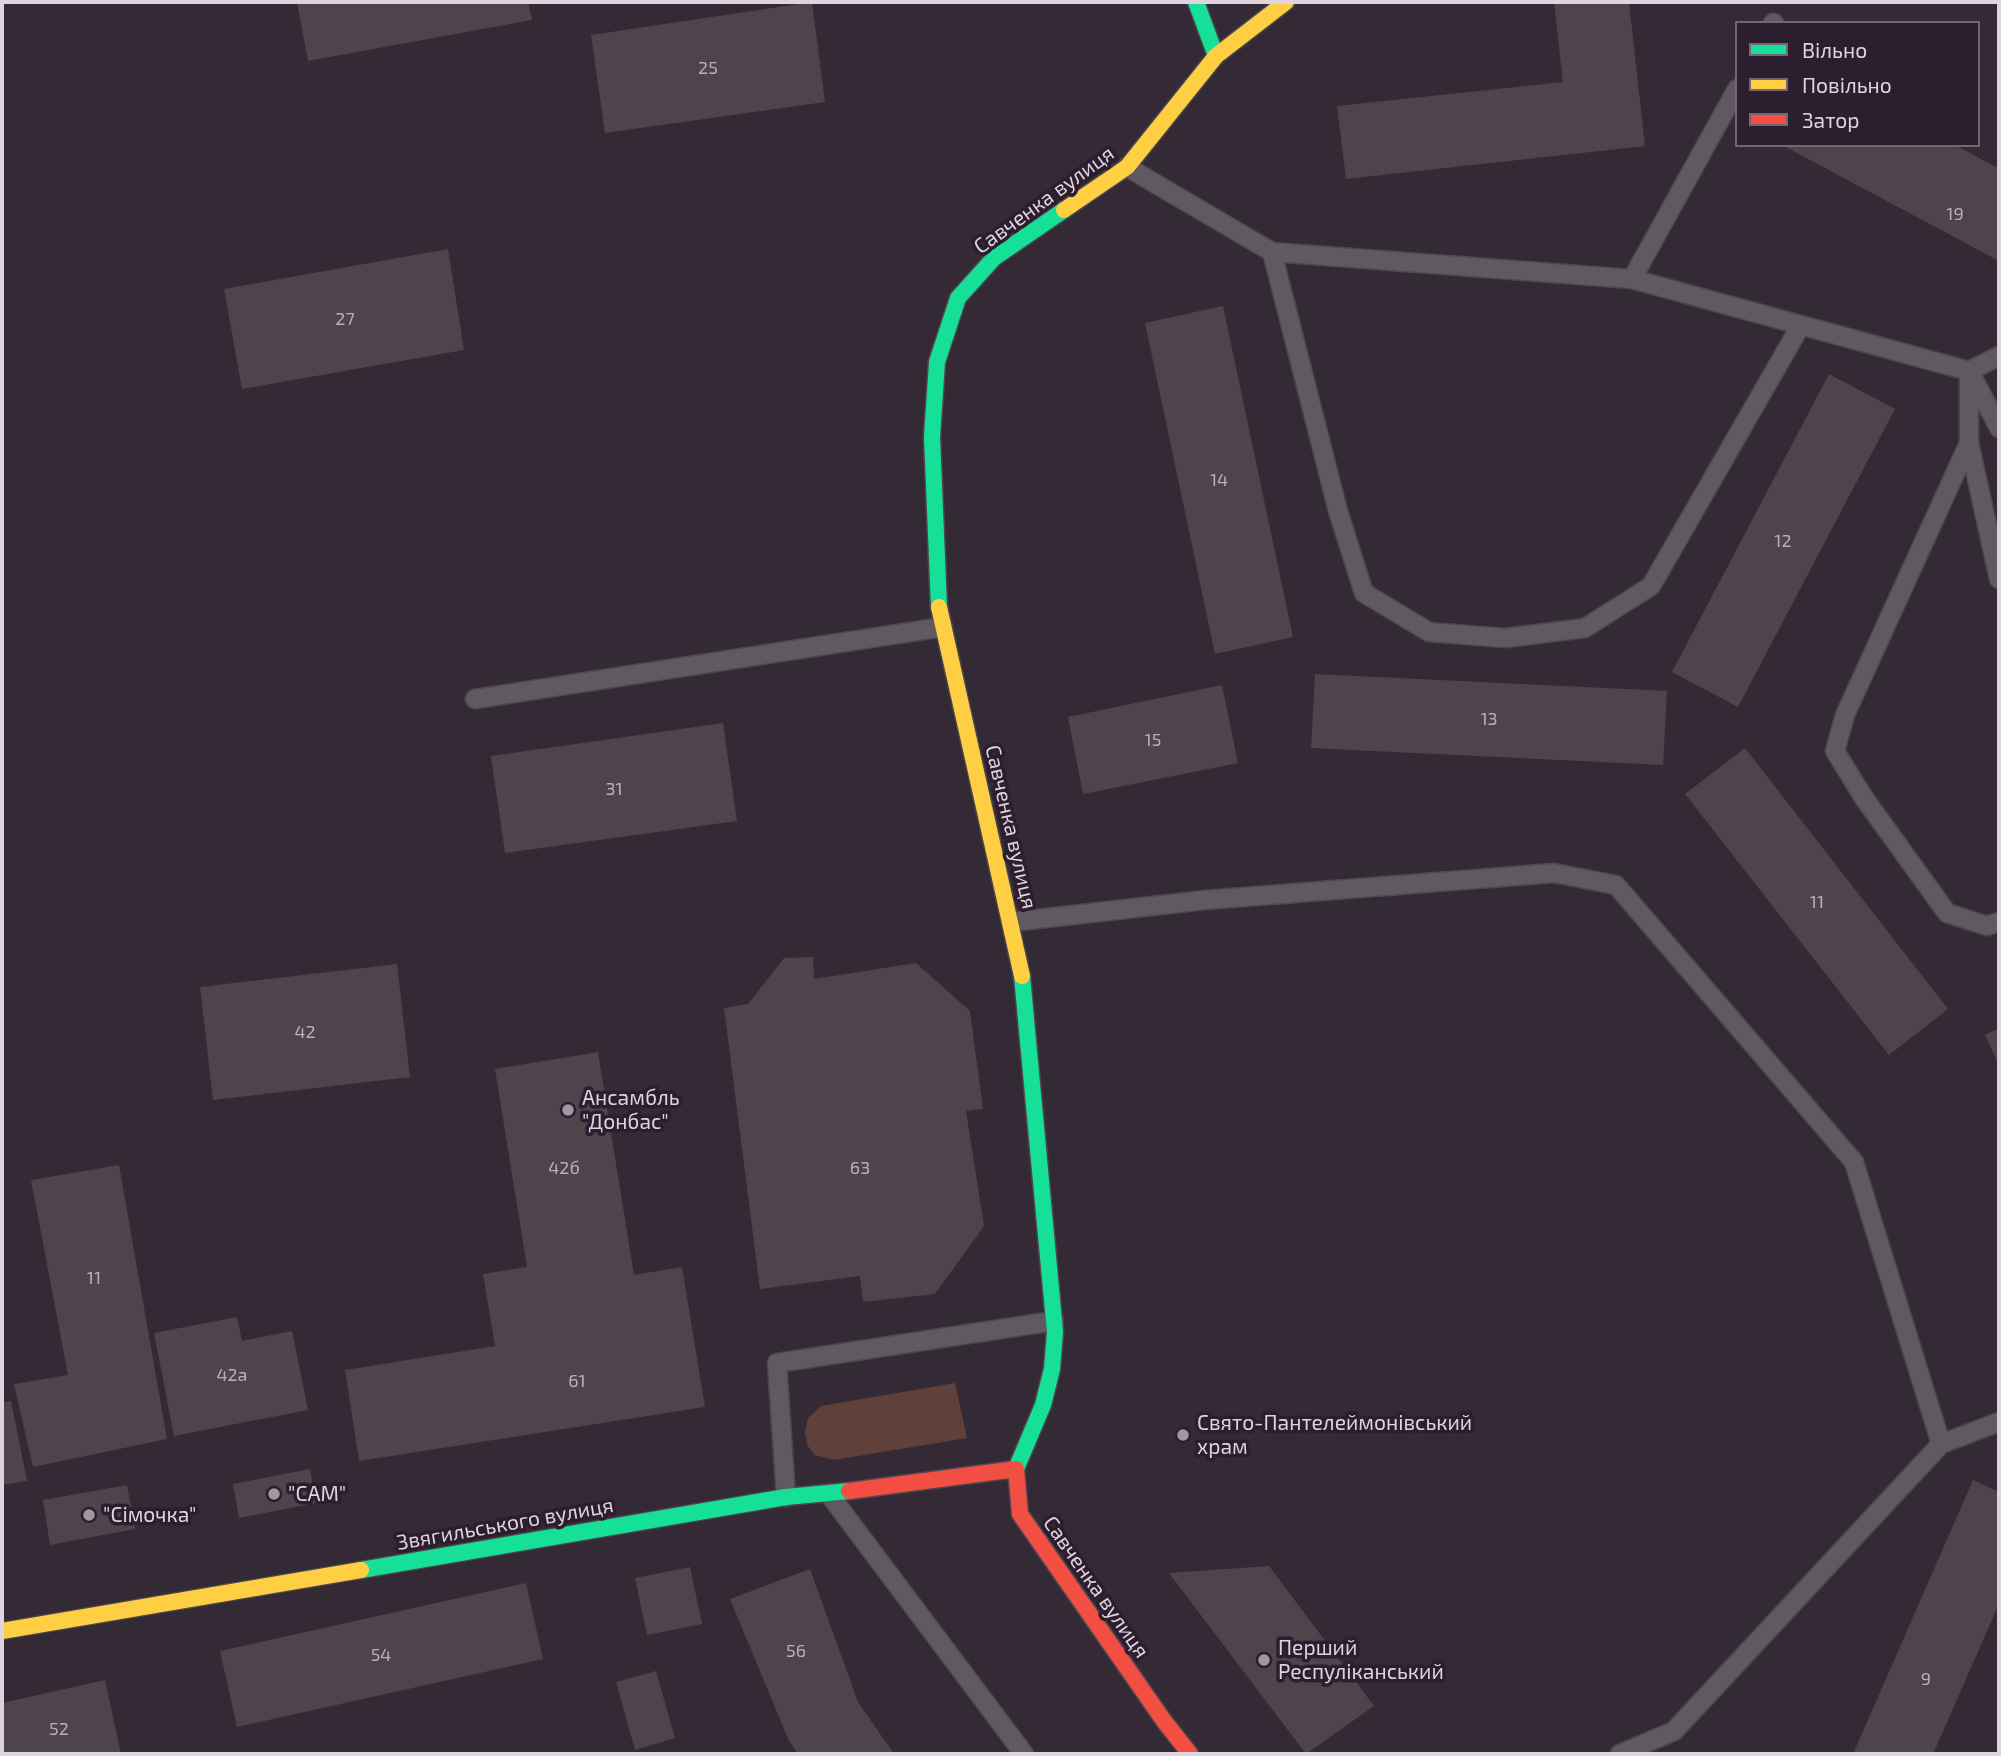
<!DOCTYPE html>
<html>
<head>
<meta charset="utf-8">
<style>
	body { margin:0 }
	#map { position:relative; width:2001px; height:1756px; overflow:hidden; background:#332a35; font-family:"Exo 2",sans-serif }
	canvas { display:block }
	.frame { position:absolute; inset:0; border:4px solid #ded3df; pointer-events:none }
	.legend { position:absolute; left:1735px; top:21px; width:245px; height:126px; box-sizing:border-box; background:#2c1d2f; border:2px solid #736675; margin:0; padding:9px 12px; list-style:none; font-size:21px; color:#ded3df }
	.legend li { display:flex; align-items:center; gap:14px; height:35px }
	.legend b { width:35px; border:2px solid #736675 }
</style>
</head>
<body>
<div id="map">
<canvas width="2001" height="1756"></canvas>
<div class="frame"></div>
<ul class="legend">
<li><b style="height:9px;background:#16e098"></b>Вільно</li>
<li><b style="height:9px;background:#ffcf43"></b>Повільно</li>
<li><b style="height:9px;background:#f24e42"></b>Затор</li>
</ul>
</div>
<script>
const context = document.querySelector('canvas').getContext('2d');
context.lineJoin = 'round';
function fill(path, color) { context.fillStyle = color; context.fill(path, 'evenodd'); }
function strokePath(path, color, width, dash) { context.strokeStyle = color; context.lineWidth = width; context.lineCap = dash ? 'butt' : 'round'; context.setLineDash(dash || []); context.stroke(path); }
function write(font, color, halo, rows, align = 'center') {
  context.font = font + ' "Exo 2",sans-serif'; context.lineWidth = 7; context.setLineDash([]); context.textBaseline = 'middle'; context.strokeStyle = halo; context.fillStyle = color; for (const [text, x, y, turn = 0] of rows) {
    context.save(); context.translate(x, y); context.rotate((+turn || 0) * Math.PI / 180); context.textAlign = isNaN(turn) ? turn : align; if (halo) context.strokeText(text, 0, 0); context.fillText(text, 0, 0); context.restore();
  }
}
fill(new Path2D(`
	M 955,1383 L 967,1438 L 834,1460 L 815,1455 L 807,1445 L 805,1432 L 808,1418 L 821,1406 Z`), '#60403b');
fill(new Path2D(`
	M 297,2 L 528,2 L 532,20 L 308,61 Z
	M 812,2 L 825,102 L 605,133 L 591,35 Z
	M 1554,2 L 1629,2 L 1645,146 L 1346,179 L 1337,106 L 1563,82 Z
	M 1782,145 L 1955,145 L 1996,167 L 1999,160 L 1999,261 Z
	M 448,249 L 464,350 L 242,389 L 224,289 Z
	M 1223,306 L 1293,637 L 1215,654 L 1145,323 Z
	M 1829,374 L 1895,409 L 1738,707 L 1672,672 Z
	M 1315,674 L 1667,691 L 1663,765 L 1311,748 Z
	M 1222,685 L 1238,763 L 1083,794 L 1068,717 Z
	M 723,723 L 737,821 L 505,853 L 491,756 Z
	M 1745,748 L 1948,1009 L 1889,1055 L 1685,794 Z
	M 813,957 L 814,979 L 916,963 L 970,1011 L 983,1109 L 966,1111 L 984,1226 L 935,1294 L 863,1302 L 860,1276 L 760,1289 L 724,1008 L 748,1004 L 784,958 Z
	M 397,964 L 410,1077 L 213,1100 L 200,987 Z
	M 1999,1028 L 1999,1065 L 1985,1035 Z
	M 598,1052 L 634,1275 L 682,1267 L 705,1407 L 359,1461 L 345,1370 L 495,1346 L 483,1274 L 527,1267 L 495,1069 Z
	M 119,1165 L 167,1439 L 33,1467 L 14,1384 L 68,1375 L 31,1180 Z
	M 237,1317 L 242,1341 L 292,1331 L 308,1410 L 174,1436 L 154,1333 Z
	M 11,1401 L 27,1481 L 2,1485 L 2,1402 Z
	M 310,1469 L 316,1503 L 239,1518 L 233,1484 Z
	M 1973,1480 L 1999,1492 L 1999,1604 L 1933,1754 L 1853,1754 Z
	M 127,1485 L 135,1529 L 50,1545 L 43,1500 Z
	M 1269,1566 L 1374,1706 L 1306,1754 L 1169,1573 Z
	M 690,1567 L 702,1624 L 647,1635 L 635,1578 Z
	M 810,1569 L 858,1702 L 894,1754 L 798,1754 L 789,1741 L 730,1599 Z
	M 526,1583 L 543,1659 L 237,1727 L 220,1651 Z
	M 656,1671 L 675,1738 L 635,1750 L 616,1682 Z
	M 105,1680 L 121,1754 L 2,1754 L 2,1703 Z`), '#4e444c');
const lane = new Path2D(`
	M 1773,23 L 1774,23
	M 1127,167 L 1272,252 L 1632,279 L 1969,371 L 1999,356
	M 1272,252 L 1338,511 L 1364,593 L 1429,632 L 1505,638 L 1585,628 L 1651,586 L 1801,325
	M 1632,279 L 1737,89
	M 1969,371 L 1969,443 L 1845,715 L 1835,751 L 1864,798 L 1947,913 L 1987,926 L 1999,922
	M 1971,374 L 1999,428
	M 1969,443 L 1999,579
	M 475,699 L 943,627
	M 1011,922 L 1205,900 L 1554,873 L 1616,885 L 1854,1162 L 1941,1444 L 1674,1731 L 1620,1754
	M 1941,1444 L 1999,1422
	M 829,1494 L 1024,1754
	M 786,1497 L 777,1363 L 1054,1321`);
const fast = new Path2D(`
	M 1196,2 L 1216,56
	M 939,607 L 932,437 L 937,362 L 958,298 L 994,258 L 1064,210
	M 1016,1469 L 1043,1405 L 1052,1369 L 1055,1332 L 1022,976
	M 361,1570 L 786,1497 L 849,1491`);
const slow = new Path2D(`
	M 1064,210 L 1127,167 L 1216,56 L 1286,2
	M 939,607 L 1022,976
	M 2,1631 L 361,1570`);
const jam = new Path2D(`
	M 1016,1469 L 1020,1514 L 1164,1721 L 1190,1754
	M 849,1491 L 1016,1469`);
strokePath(lane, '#4e464f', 21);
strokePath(fast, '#4e464f', 19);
strokePath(slow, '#4e464f', 19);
strokePath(jam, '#4e464f', 19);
strokePath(lane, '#605961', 18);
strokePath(fast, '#16e098', 16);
strokePath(slow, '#ffcf43', 16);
strokePath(jam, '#f24e42', 16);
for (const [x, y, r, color] of [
	[568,1110,7,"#a298a4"],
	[1183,1435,7,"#a298a4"],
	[274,1494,7,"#a298a4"],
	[89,1515,7,"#a298a4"],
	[1264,1660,7,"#a298a4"]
]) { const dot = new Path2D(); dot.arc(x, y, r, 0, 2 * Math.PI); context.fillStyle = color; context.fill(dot); strokePath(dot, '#2c1d2f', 2.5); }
write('18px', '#baafba', null, [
	["25",708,68],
	["19",1955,214],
	["27",345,319],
	["14",1219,480],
	["12",1783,541],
	["13",1489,719],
	["15",1153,740],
	["31",614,789],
	["11",1817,902],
	["42",305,1032],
	["42б",564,1168],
	["63",860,1168],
	["11",94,1278],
	["42а",232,1375],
	["61",577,1381],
	["56",796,1651],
	["54",381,1655],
	["9",1926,1679],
	["52",59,1729]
]);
write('21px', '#ded3df', '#2c1d2f', [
	["Савченка вулиця",1044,200,-36],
	["Савченка вулиця",1011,827,77],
	["Звягильського вулиця",505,1524,-10],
	["Савченка вулиця",1096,1587,55]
]);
write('21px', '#ded3df', '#2c1d2f', [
	["Ансамбль",582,1098],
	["\"Донбас\"",582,1122],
	["Свято-Пантелеймонівський",1197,1423],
	["храм",1197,1447],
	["\"САМ\"",288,1494],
	["\"Сімочка\"",103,1515],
	["Перший",1278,1648],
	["Респуліканський",1278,1672]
], 'left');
</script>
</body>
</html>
